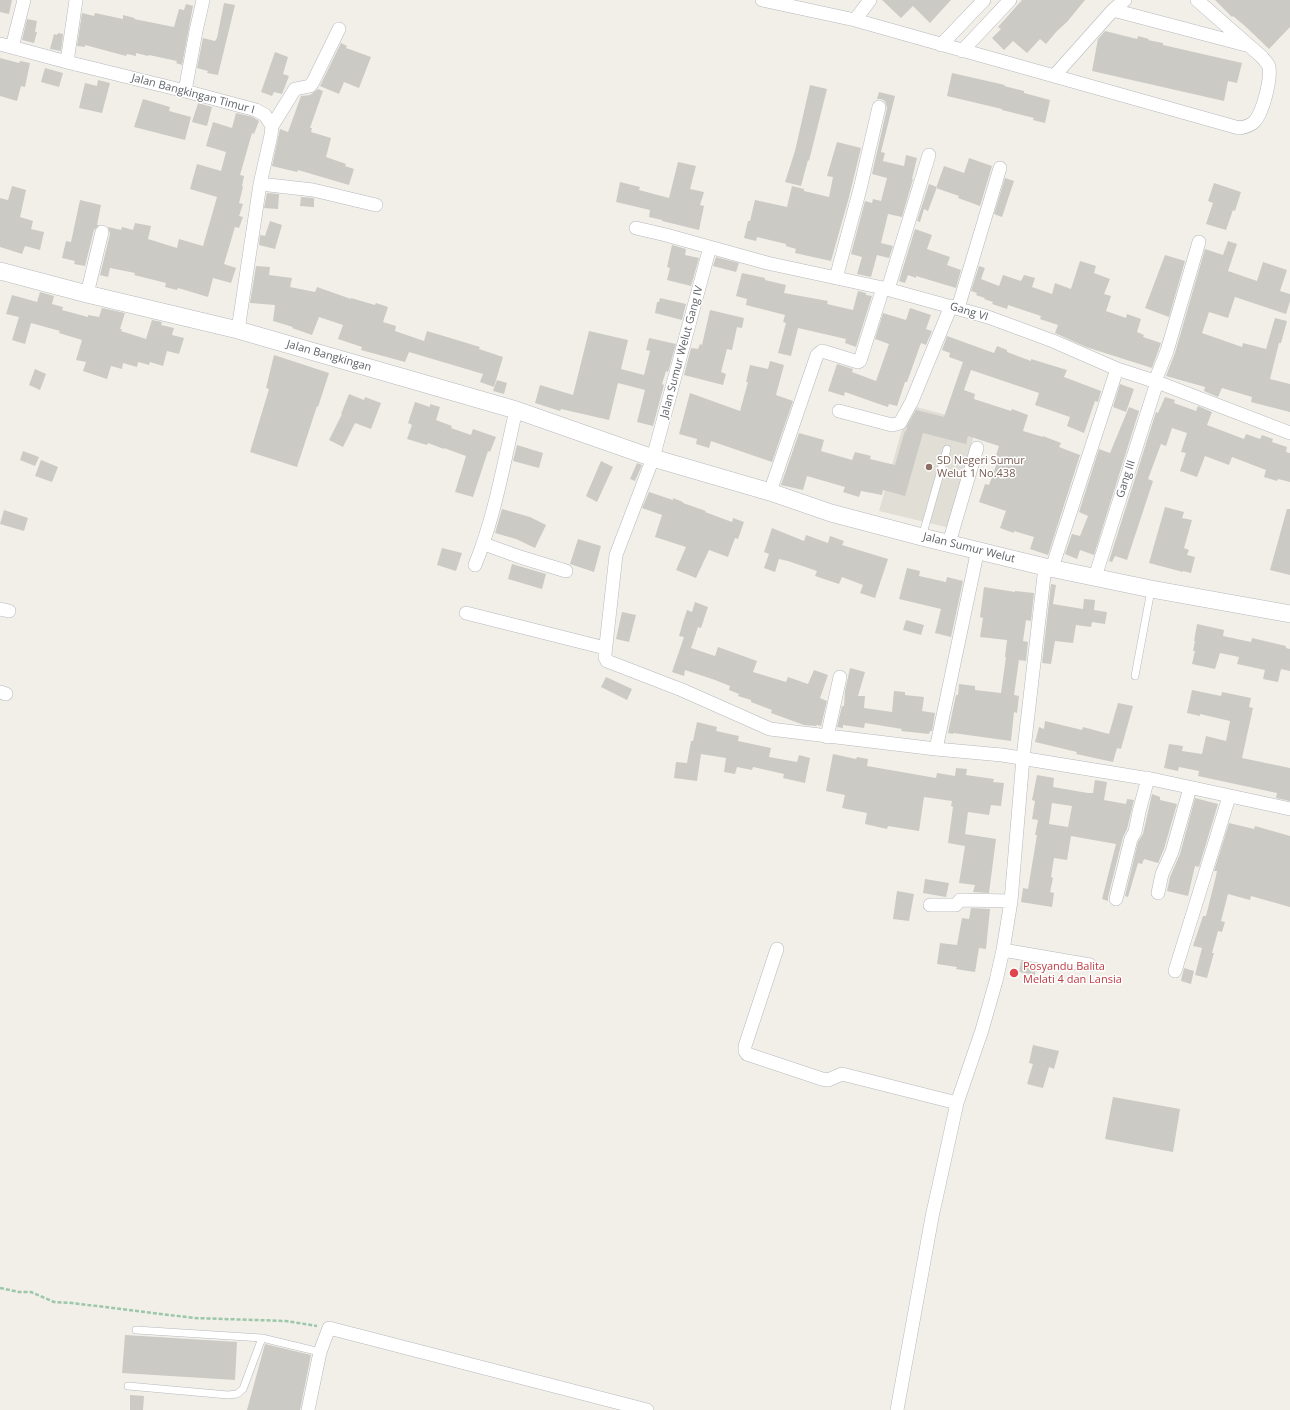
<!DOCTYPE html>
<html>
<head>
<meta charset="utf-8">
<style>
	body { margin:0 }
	canvas { display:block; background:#f1efe8 }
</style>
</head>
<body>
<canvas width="1290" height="1410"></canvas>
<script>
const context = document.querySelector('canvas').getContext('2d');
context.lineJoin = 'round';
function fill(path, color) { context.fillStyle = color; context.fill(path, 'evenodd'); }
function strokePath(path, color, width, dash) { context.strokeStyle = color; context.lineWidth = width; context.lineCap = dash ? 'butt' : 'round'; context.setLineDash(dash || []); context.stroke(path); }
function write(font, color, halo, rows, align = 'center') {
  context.font = font + ' "Open Sans",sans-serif'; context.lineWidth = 3; context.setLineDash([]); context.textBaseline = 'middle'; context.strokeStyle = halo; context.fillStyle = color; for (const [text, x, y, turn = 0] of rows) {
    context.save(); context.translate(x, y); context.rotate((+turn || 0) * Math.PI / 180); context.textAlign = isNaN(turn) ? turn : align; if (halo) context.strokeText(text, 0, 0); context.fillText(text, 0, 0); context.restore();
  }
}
fill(new Path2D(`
	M 909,405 L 977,423 L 950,528 L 879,511 Z`), '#e1ded6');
fill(new Path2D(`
	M 0,0 L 12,0 L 9,14 L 0,12 Z
	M 882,0 L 951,0 L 930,23 L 913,6 L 901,18 Z
	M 1022,0 L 1085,0 L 1067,22 L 1057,31 L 1046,44 L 1040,39 L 1027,53 L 1013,41 L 1004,50 L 992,38 L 1001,29 L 998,27 Z
	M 1215,0 L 1290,0 L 1290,27 L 1269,49 L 1246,27 L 1233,16 L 1232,17 Z
	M 224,3 L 235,5 L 218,75 L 207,73 L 208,71 L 197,68 L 203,38 L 215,41 L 217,38 Z
	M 186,4 L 193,6 L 182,65 L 176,63 L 177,61 L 149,55 L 148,56 L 136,53 L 136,56 L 127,54 L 126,56 L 85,45 L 85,47 L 77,46 L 82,13 L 94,16 L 95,13 L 123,19 L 123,15 L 135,18 L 134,19 L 174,27 L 179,9 L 184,10 Z
	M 27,19 L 37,21 L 35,32 L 37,32 L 34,43 L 22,40 Z
	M 1105,31 L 1137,39 L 1138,36 L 1149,39 L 1148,40 L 1163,43 L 1163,45 L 1242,63 L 1237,83 L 1228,81 L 1224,101 L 1092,71 L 1098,39 Z
	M 58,33 L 63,34 L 61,51 L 50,49 L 54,34 L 57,35 Z
	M 341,43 L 347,46 L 346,48 L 371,57 L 359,88 L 344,82 L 339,94 L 320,86 Z
	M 275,52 L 288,57 L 283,74 L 289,76 L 282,94 L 274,92 L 272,96 L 261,92 Z
	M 0,58 L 19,63 L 20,61 L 30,63 L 25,87 L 21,86 L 17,101 L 0,96 Z
	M 45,68 L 63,73 L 59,87 L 41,82 Z
	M 952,73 L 1005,85 L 1004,86 L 1024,91 L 1024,93 L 1050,100 L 1045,123 L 1033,120 L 1034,118 L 1002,110 L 1002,109 L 947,96 Z
	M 98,80 L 110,83 L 102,113 L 79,108 L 85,83 L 97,86 Z
	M 810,85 L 827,89 L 809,161 L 808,160 L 801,186 L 785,182 L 795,151 Z
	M 318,89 L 323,91 L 310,128 L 312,128 L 311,132 L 331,138 L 326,157 L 346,164 L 345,166 L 354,169 L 349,185 L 298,170 L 297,172 L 272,166 L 280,129 L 288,132 L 301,96 L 310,95 Z
	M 879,92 L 895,96 L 881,152 L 885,153 L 883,161 L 904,166 L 906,155 L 917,158 L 912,179 L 913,179 L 902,217 L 888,214 L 881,243 L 893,246 L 889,258 L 877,255 L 871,277 L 857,274 L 862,257 L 851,254 L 865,201 L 872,203 L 873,199 L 881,201 L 887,178 L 872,174 L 887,108 L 885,101 L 881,99 L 877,99 Z
	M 143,99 L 170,107 L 169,111 L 191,117 L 185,140 L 134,127 Z
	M 198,103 L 212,107 L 207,126 L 192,122 Z
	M 236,113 L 253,117 L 259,121 L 254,134 L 252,133 L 240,175 L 244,176 L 242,186 L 243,187 L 239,203 L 243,204 L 239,216 L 243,217 L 239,228 L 235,227 L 224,264 L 236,268 L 231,283 L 213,278 L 208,297 L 178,288 L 177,290 L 165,287 L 166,283 L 134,275 L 135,273 L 110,268 L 108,277 L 100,275 L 110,234 L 108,227 L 121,230 L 122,227 L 133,230 L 135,223 L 151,226 L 148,239 L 177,248 L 179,239 L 203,246 L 217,197 L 190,189 L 197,164 L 221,171 L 226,152 L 206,146 L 213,122 L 232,128 Z
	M 837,142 L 861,148 L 849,197 L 831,261 L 795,253 L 796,249 L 786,246 L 786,244 L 757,237 L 756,241 L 744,238 L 748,221 L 750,221 L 755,200 L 787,207 L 792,186 L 804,189 L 804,191 L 829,197 L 833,177 L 827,176 Z
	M 969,158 L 992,166 L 980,206 L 958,198 L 959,196 L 936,188 L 944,166 L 964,173 Z
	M 678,162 L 696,166 L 690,189 L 704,192 L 700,205 L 704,206 L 699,230 L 662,221 L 662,220 L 649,217 L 650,210 L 616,202 L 620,182 L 640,187 L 639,190 L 669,198 Z
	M 1005,178 L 1014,181 L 1002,217 L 994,214 Z
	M 1214,183 L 1241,192 L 1235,211 L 1233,210 L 1226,230 L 1206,224 L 1213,203 L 1208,201 Z
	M 929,184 L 937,187 L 928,211 L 924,209 L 920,222 L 917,221 Z
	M 12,186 L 26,190 L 20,217 L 33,221 L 31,229 L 44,232 L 40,250 L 25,246 L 22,254 L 0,247 L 0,198 L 8,200 Z
	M 267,193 L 279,194 L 278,209 L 264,208 Z
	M 301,197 L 314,198 L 314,207 L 300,206 Z
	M 80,200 L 101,205 L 97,225 L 99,225 L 94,230 L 85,266 L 74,264 L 75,261 L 62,258 L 66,241 L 71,242 Z
	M 270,221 L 282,225 L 275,249 L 259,245 L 260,235 L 265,236 Z
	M 915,229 L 932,235 L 927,249 L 950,257 L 947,265 L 961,270 L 956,288 L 916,276 L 916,278 L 908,275 L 905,283 L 899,281 Z
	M 1228,241 L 1237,244 L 1228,271 L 1257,281 L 1263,262 L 1287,270 L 1280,291 L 1290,294 L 1290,301 L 1286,314 L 1235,297 L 1228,318 L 1209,312 L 1202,333 L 1242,347 L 1243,343 L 1266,349 L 1275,318 L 1287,321 L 1281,343 L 1279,343 L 1270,379 L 1290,384 L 1290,412 L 1251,402 L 1252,397 L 1222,388 L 1218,397 L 1204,391 L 1205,387 L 1166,376 L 1175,353 L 1205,249 L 1223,255 Z
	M 672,245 L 686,249 L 685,255 L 699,258 L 691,286 L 667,280 L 670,268 L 667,267 Z
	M 1165,255 L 1185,261 L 1169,317 L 1145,308 Z
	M 716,257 L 739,263 L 736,272 L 713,266 Z
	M 1080,261 L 1096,266 L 1094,273 L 1110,279 L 1104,294 L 1111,296 L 1106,311 L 1126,318 L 1127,314 L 1141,319 L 1137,332 L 1144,335 L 1143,337 L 1161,343 L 1152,368 L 1086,347 L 1055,333 L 1058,325 L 1040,319 L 1041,316 L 1008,305 L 1007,309 L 992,304 L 993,302 L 984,299 L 985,298 L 976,295 L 977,293 L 971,291 L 979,266 L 985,268 L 981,279 L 999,286 L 1003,275 L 1021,281 L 1024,275 L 1035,278 L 1032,287 L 1052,294 L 1055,283 L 1071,289 Z
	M 256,266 L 270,267 L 269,275 L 292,278 L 290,287 L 315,292 L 317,287 L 351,299 L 351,298 L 375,305 L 376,303 L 388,307 L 383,322 L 396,326 L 395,331 L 424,341 L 427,331 L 480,347 L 479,349 L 503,357 L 494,387 L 480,382 L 483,374 L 409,352 L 405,362 L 361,350 L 362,347 L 338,339 L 343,325 L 319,317 L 312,335 L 292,328 L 293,327 L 273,321 L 275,305 L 250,303 Z
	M 742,273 L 765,278 L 765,280 L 786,285 L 784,293 L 828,301 L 827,304 L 853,310 L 858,291 L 866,293 L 866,295 L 872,296 L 856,347 L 845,343 L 846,339 L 798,328 L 791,356 L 778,353 L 786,323 L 783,322 L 785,315 L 746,305 L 747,299 L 736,296 Z
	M 40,292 L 54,296 L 52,304 L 63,307 L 62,310 L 88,317 L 88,315 L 99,317 L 102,308 L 125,313 L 120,329 L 122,329 L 121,331 L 146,339 L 152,320 L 162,322 L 161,325 L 174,328 L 172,335 L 184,338 L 179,354 L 167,351 L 163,366 L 150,362 L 149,365 L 138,362 L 137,367 L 123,363 L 122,369 L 111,366 L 107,379 L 83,371 L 86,362 L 76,360 L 82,340 L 59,333 L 60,331 L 31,323 L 25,344 L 12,340 L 19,317 L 6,314 L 12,295 L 37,302 Z
	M 660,298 L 686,304 L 682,320 L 655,313 L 657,302 L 659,302 Z
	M 910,308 L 931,315 L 926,329 L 932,331 L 926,345 L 921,343 L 907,382 L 905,382 L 897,406 L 889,404 L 888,407 L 879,404 L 845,392 L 844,396 L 828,391 L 837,364 L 853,369 L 852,372 L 876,381 L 889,344 L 875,339 L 883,313 L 906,320 Z
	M 710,310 L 744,318 L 742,328 L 737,327 L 732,350 L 727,349 L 721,372 L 726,374 L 723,385 L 684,375 L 691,348 L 698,349 L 700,344 L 702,345 Z
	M 589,331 L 628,340 L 621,369 L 644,375 L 650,351 L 646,350 L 649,338 L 676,344 L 668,372 L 666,371 L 662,384 L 664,385 L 653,426 L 637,422 L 645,390 L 618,383 L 609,420 L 561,409 L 560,411 L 535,403 L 540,385 L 573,395 Z
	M 947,336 L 994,353 L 997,346 L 1007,350 L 1007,352 L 1031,361 L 1031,359 L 1067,370 L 1064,377 L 1101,391 L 1098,402 L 1095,401 L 1084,433 L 1067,426 L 1070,417 L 1035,405 L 1039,393 L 971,370 L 964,390 L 975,394 L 974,399 L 1011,411 L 1012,409 L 1028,415 L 1023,431 L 1043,437 L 1043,436 L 1061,443 L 1059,447 L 1080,455 L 1048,555 L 1030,549 L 1034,537 L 1014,531 L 1014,533 L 1000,528 L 1006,511 L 979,502 L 985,484 L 989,485 L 997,463 L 994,462 L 999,446 L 968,436 L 966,444 L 923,433 L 905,496 L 883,490 L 882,495 L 861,491 L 859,497 L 843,492 L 845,487 L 807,476 L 803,490 L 781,485 L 799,433 L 824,440 L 821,451 L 852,460 L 855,452 L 871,456 L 870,459 L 895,465 L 905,431 L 906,432 L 907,426 L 916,410 L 944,417 L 963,362 L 949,357 L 950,353 L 942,350 Z
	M 274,355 L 329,373 L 318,407 L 317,406 L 297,467 L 250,452 L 269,389 L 266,388 Z
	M 770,361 L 784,365 L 776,395 L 793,401 L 772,462 L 711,441 L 709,448 L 696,444 L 697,439 L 679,434 L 690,393 L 740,411 L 748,382 L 746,382 L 750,365 L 768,369 Z
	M 35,369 L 46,374 L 40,390 L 29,385 Z
	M 497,380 L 507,383 L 504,394 L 493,391 Z
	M 1120,384 L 1134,389 L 1126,412 L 1113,407 Z
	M 349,394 L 364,400 L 365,397 L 381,403 L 371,429 L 355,423 L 343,447 L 329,440 L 342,414 L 341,414 Z
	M 1165,397 L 1175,400 L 1174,403 L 1196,411 L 1198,406 L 1212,412 L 1207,425 L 1244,439 L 1246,434 L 1260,439 L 1262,435 L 1273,439 L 1272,442 L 1287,447 L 1286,452 L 1290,453 L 1290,482 L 1278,479 L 1277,481 L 1264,477 L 1266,470 L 1232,457 L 1229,465 L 1205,456 L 1197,477 L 1180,471 L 1186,453 L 1181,452 L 1187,433 L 1172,428 L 1166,446 L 1161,444 L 1148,479 L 1153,481 L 1127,560 L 1115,556 L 1112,562 L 1109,561 L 1156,412 L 1158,413 Z
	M 415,402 L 430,407 L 430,404 L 440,407 L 436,420 L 452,426 L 451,428 L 471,435 L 473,429 L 496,437 L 490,452 L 488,451 L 473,497 L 455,492 L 466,456 L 444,448 L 444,449 L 428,443 L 427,445 L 407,439 L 412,425 L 408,423 Z
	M 1129,407 L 1139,411 L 1094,555 L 1080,550 L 1077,559 L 1065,554 L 1072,534 L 1080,536 L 1088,516 L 1079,512 L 1099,449 L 1110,453 Z
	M 517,445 L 543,453 L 539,468 L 513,461 Z
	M 23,451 L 39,457 L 35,466 L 20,460 Z
	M 41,460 L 58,467 L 52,482 L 35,476 Z
	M 601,461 L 613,467 L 597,502 L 586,496 Z
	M 637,463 L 642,465 L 635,481 L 630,479 Z
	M 649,492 L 673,500 L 673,498 L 683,502 L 683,503 L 706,511 L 705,512 L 732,522 L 733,518 L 744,522 L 738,539 L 735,538 L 728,557 L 709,550 L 696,578 L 676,570 L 686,547 L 655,537 L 662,515 L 642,508 Z
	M 1165,507 L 1184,512 L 1182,518 L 1192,520 L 1184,548 L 1189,550 L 1187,555 L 1195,557 L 1191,573 L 1183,571 L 1183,572 L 1149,563 Z
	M 502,509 L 530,517 L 546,525 L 535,548 L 516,539 L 495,533 Z
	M 1287,509 L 1290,509 L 1290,575 L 1270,570 Z
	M 4,510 L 28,518 L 24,531 L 0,524 Z
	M 772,528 L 804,541 L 806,535 L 828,543 L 830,536 L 844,541 L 842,545 L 888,559 L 875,598 L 860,593 L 863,585 L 842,577 L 839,584 L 815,576 L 817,571 L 788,561 L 779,559 L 775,572 L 764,568 L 769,554 L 764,552 Z
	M 578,539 L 601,546 L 594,572 L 570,564 Z
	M 442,548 L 462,553 L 456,571 L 437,565 Z
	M 512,564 L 546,574 L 542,589 L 508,579 Z
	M 907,568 L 920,571 L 919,576 L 946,582 L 947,577 L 963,581 L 951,637 L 935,633 L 941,609 L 899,599 Z
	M 1051,584 L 1056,585 L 1053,604 L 1083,609 L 1084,599 L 1095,600 L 1094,610 L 1107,612 L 1105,624 L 1092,622 L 1091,627 L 1076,625 L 1073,643 L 1055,641 L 1051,664 L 1042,663 Z
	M 984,587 L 1015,592 L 1015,591 L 1034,593 L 1031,621 L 1026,620 L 1023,641 L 1028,642 L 1026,661 L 1019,660 L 1014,695 L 1019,696 L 1017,713 L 1014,712 L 1011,741 L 953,733 L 953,734 L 948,733 L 956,695 L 958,695 L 959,684 L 975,686 L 975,690 L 1001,693 L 1006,657 L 1005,657 L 1007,640 L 980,637 L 983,618 L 980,617 Z
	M 695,602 L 708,607 L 701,628 L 698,627 L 691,648 L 715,656 L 718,647 L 757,661 L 753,672 L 786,682 L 788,677 L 808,684 L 814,670 L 828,675 L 820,698 L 827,701 L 821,726 L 817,725 L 816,726 L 804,725 L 771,713 L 772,710 L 751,702 L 751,700 L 738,696 L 739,694 L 729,690 L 730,686 L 715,680 L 685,670 L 684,676 L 672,672 L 684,637 L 679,636 L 683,622 L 687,610 L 692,612 Z
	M 622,612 L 636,615 L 629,642 L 616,639 Z
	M 906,620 L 924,625 L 921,635 L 903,630 Z
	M 1197,624 L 1224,630 L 1223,636 L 1251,642 L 1252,638 L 1286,646 L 1286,648 L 1290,649 L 1290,671 L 1281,669 L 1278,682 L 1263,679 L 1265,670 L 1237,664 L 1239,657 L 1220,653 L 1215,669 L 1192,664 L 1195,651 L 1193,651 L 1195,641 L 1194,641 Z
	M 850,668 L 865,672 L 858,696 L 865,696 L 864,708 L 892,712 L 894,691 L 905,692 L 905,695 L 924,697 L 922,711 L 935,713 L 932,731 L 930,731 L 929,734 L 901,731 L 902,729 L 865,723 L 864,728 L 843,725 L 843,728 L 837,727 L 842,706 L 844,706 L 845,691 Z
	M 606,677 L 632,689 L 627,700 L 601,687 Z
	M 1192,690 L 1221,696 L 1222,692 L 1251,698 L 1249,707 L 1253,708 L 1242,758 L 1290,768 L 1290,801 L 1276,798 L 1277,793 L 1198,776 L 1199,771 L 1179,767 L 1178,771 L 1164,768 L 1169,744 L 1183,746 L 1182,751 L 1202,754 L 1206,736 L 1226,741 L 1230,721 L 1200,714 L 1200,716 L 1187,713 Z
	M 1118,703 L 1133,706 L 1121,749 L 1117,748 L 1113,762 L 1076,754 L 1077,752 L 1035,742 L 1039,727 L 1044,729 L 1045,721 L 1082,730 L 1083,727 L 1109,734 Z
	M 697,722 L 717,727 L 716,731 L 739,736 L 738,741 L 771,748 L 769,757 L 797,762 L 799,755 L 810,758 L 805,783 L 783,778 L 784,774 L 753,767 L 752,770 L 737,767 L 735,774 L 724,772 L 726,758 L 701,754 L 697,781 L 674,778 L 676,762 L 687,763 L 691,741 L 693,741 Z
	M 833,754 L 856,759 L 857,757 L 868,759 L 867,766 L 936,778 L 937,773 L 955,776 L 956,768 L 967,769 L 966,775 L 994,779 L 993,782 L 1004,783 L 1001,806 L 991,805 L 989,815 L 968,812 L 965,834 L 996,839 L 989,893 L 973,892 L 975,885 L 959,883 L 965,846 L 948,843 L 953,807 L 951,806 L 952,801 L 924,797 L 919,831 L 888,826 L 887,829 L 865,824 L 867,813 L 842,808 L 845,795 L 826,791 Z
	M 1037,775 L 1054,778 L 1053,787 L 1088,793 L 1093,793 L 1095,780 L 1107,782 L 1104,800 L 1126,804 L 1127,799 L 1134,800 L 1127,829 L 1123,837 L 1108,897 L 1108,901 L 1102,899 L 1116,844 L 1071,836 L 1067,860 L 1054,858 L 1051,877 L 1053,878 L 1050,892 L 1054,893 L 1052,907 L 1021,902 L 1023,888 L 1028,889 L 1037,835 L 1035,835 L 1038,820 L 1032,819 L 1035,801 L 1032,800 ZM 1052,803 L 1072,806 L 1068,827 L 1049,824 Z
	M 1152,794 L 1160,797 L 1160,800 L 1177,804 L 1164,849 L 1158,863 L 1144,859 L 1142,864 L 1138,863 L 1128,897 L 1125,896 L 1138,842 L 1143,834 Z
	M 1195,798 L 1218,804 L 1199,867 L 1195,866 L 1188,896 L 1167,891 L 1170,877 L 1180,854 Z
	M 1229,823 L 1254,829 L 1255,826 L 1290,836 L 1290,907 L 1251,896 L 1250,900 L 1228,894 L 1221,921 L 1225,922 L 1222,932 L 1218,931 L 1212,953 L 1214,953 L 1207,978 L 1195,975 L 1202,948 L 1193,946 L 1203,916 L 1206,916 L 1216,876 L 1217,871 L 1214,871 Z
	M 925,879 L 949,883 L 946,897 L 923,893 Z
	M 897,891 L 914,894 L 909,921 L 893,919 Z
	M 971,908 L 990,909 L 986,949 L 979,948 L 975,972 L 956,969 L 957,967 L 937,964 L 940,943 L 957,945 L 962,918 L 969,919 Z
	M 1021,961 L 1036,964 L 1035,975 L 1019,972 Z
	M 1184,968 L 1194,971 L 1191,984 L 1181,981 Z
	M 1033,1045 L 1059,1051 L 1054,1069 L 1049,1067 L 1043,1088 L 1027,1084 L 1033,1064 L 1029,1063 Z
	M 1113,1097 L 1180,1109 L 1173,1152 L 1105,1139 Z
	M 125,1335 L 237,1342 L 235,1380 L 122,1373 Z
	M 265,1344 L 311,1355 L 300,1410 L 247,1410 Z
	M 130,1395 L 144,1396 L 143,1410 L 130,1410 Z`), '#cccac5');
const service = new Path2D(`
	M 922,537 L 947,449
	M 1135,676 L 1151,590
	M 136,1330 L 262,1338
	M 128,1386 L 228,1395 L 237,1394 L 243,1389 L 262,1338 L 320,1352`);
const minor = new Path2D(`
	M 762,0 L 855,20 L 1239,128 C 1245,127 1250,126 1254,122 C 1263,113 1271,80 1269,67 C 1268,63 1264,60 1262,57 L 1197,0
	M 1113,10 L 1246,45
	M 855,20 L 870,0
	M 0,44 L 67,62 L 185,91 L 256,110 L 265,115 L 272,126 L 271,135 L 260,184 L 238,330
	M 941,45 L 984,0
	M 12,47 L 24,0
	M 962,51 L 1010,0
	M 67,62 L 76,0
	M 1055,75 L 1113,10 L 1125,0
	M 185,91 L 196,31 L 203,0
	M 272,126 L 295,89 L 310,86 L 313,82 L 339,29
	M 260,184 L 313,190 L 376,205
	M 636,228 L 666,235 L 767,263 L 883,288 L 988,317 L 1053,341 L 1117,369 L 1157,382 L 1290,433
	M 710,247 L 653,458 L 616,555 L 605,654 L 605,657 L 607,661 L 682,690 L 770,729 L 936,749 L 1002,755 L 1156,780 L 1290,809
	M 836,278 L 860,189 L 879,107
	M 888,289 L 929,155
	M 87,294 L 102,232
	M 958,308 L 1000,168
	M 1155,381 L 1167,351 L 1199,242
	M 839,411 L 892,425 L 900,423 L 912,401 L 951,306
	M 770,492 L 817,355 L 822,351 L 858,362 L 860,361 L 883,288
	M 949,543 L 977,448
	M 484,544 L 520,557 L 566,571
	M 475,565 C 495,516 504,462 516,410
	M 1052,568 L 1117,369
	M 1095,577 L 1157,382
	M 0,609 L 9,611
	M 466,613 L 605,648
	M 0,692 L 6,694
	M 827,737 L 840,677
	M 936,749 L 978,549
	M 1158,893 L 1162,874 L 1172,852 L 1190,788
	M 1116,899 L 1131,839 L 1135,832 L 1139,812 L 1148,778
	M 930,905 L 956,905 L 960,900 L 1011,901
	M 777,949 L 745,1046 L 745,1051 L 747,1054 L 822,1079 L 828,1080 L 842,1074 L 957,1103
	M 1003,950 L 1090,965
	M 1175,971 L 1229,797
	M 308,1410 L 320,1352 L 329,1328 L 647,1410
	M 897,1410 L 932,1217 L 957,1103 L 982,1030 L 996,981 L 1003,950 L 1011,901 L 1023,758 L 1045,567`);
const tertiary = new Path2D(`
	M 0,271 L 87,294 L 238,330 L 516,410 L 653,458 L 770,492 L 831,513 L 922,537 L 1045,567 L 1151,589 L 1290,614`);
strokePath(service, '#b5b8bc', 8);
strokePath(minor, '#b5b8bc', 14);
strokePath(tertiary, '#b5b8bc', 18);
strokePath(new Path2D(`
	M 0,1288 L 19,1292 L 31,1292 L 54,1302 L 72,1303 L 194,1318 L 286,1321 L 317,1326`), '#9cc7a9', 2.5, [4, 2]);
strokePath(service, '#fff', 7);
strokePath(minor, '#fff', 13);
strokePath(tertiary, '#fff', 17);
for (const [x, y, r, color] of [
	[929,467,4,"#8d6e63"],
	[1014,973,5,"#e0444e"]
]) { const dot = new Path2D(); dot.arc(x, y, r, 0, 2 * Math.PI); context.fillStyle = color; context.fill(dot); strokePath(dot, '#fff', 1.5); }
write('11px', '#5f6368', '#fff', [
	["Jalan Bangkingan Timur I",193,94,15],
	["Gang VI",969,312,17],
	["Jalan Sumur Welut Gang IV",682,352,-75],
	["Jalan Bangkingan",329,356,16],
	["Gang III",1126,479,-72],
	["Jalan Sumur Welut",969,548,14]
]);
write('11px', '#785e54', '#fff', [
	["SD Negeri Sumur",937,461],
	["Welut 1 No.438",937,474]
], 'left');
write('11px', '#be3a42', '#fff', [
	["Posyandu Balita",1023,967],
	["Melati 4 dan Lansia",1023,980]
], 'left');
</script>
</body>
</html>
